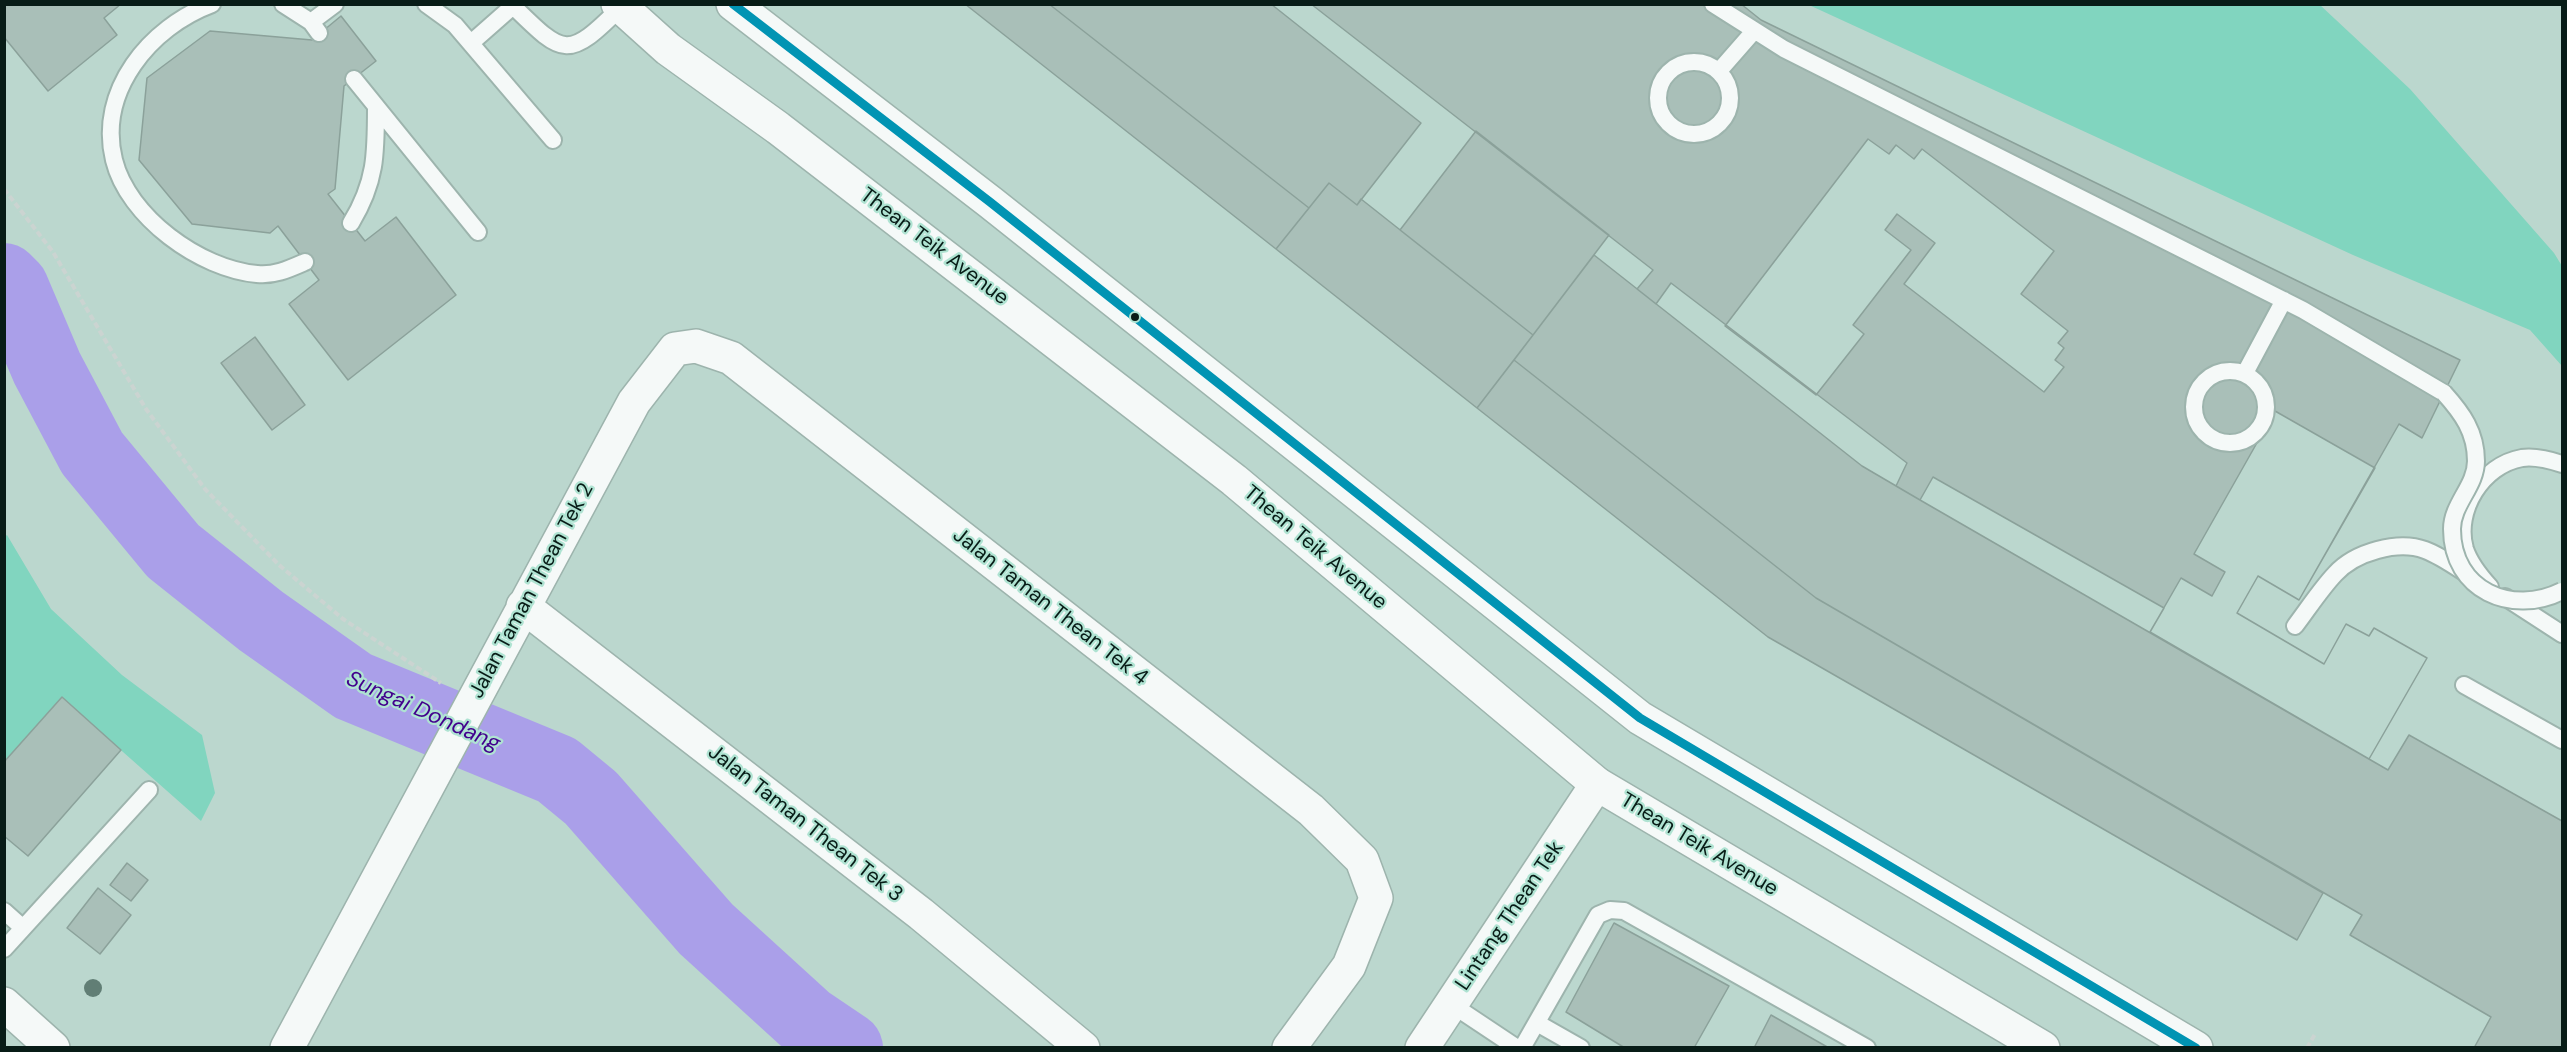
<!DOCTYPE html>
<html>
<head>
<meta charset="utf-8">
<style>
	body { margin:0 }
	#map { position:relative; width:2567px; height:1052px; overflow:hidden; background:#bbd7ce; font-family:"DM Sans",sans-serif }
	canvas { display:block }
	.frame { position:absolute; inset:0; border:6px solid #081c17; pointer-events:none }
</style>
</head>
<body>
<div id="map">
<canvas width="2567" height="1052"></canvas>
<div class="frame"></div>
</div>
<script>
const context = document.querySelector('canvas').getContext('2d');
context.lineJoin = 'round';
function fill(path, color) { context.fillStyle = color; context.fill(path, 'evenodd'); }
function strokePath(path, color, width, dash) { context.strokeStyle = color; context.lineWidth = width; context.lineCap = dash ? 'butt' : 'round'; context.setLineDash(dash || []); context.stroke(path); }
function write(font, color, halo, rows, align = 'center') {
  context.font = font + ' "DM Sans",sans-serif'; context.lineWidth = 4.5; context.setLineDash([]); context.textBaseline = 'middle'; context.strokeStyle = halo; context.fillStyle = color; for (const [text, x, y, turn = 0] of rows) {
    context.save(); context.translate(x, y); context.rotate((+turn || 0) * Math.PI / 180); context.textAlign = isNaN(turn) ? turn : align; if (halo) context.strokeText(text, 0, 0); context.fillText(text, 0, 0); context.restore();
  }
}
fill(new Path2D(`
	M 1809,5 L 2320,5 L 2410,89 L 2554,253 L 2562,266 L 2562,366 L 2530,330 L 2353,255 Z
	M 7,535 L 51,609 L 122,675 L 202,735 L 215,793 L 201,821 L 62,698 L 5,762 L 4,537 Z`), '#81d5bf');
strokePath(new Path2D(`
	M 4,279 L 13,288 L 47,368 L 92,453 L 173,551 L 261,621 L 353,686 L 557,770 L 591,798 L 706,929 L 807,1021 L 847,1048`), '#aa9fe9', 72);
const building = new Path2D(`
	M 4,4 L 121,4 L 104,18 L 117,35 L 48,91 L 4,37 Z
	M 965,4 L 1049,4 L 1309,208 L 1276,249 Z
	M 1049,4 L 1271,4 L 1421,123 L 1357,205 L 1329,183 L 1309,208 Z
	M 1311,4 L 1741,4 L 1761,20 L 2460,360 L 2422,438 L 2399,424 L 2299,600 L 2258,576 L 2237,613 L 2324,664 L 2346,624 L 2369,636 L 2374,628 L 2427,658 L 2369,759 L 2150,632 L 2164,608 L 1933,477 L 1920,500 L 1896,486 L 1907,463 L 1671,283 L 1656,304 L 1637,289 L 1653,270 Z
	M 341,16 L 376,61 L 344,86 L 335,189 L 328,194 L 365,241 L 396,217 L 456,295 L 348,380 L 289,304 L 319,280 L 278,226 L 270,233 L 192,224 L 139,160 L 147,78 L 210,31 L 312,40 Z
	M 1476,131 L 1609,235 L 1533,335 L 1400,230 Z
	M 1868,139 L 1889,154 L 1896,145 L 1914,159 L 1922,149 L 2054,251 L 2021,294 L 2068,331 L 2058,343 L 2064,348 L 2055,360 L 2064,367 L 2044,392 L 1904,284 L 1935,243 L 1897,214 L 1885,230 L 1911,250 L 1853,325 L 1864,334 L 1816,395 L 1725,326 Z
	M 1329,183 L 1357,205 L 1361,199 L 1533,335 L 1477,408 L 1276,249 Z
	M 1594,255 L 1862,466 L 1920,500 L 2388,770 L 2409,735 L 2562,821 L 2562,1048 L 2474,1048 L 2491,1017 L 2350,935 L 2362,915 L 1816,598 L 1514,360 Z
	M 255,337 L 305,405 L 272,430 L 221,363 Z
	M 1514,360 L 1816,598 L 2323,893 L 2297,940 L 1768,637 L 1477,408 Z
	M 2275,411 L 2375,468 L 2299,600 L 2258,576 L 2237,613 L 2324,664 L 2346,624 L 2369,636 L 2374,628 L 2427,658 L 2369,759 L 2150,632 L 2181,578 L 2212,596 L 2225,572 L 2194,554 Z
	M 62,697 L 121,750 L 28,856 L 4,836 L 4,762 Z
	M 127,863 L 148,880 L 131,901 L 110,885 Z
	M 98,888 L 131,915 L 100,954 L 67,928 Z
	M 1614,923 L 1729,986 L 1694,1048 L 1625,1048 L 1566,1012 Z
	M 1771,1015 L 1829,1048 L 1754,1048 Z`);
fill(building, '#a9bfb8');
strokePath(building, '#8ba19a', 1.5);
const lane = new Path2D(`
	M 212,4 C 150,27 97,91 114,160 C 128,217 200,269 257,274 C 274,276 289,269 305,262
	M 283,4 L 311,22 L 319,33
	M 426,4 L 455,25 L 553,140
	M 511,4 C 564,56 567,61 621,7
	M 1713,4 L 1784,49 L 2303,310 L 2444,393
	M 311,22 L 335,4
	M 471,43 L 513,6
	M1658 98a36 36 0 1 1 72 0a36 36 0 1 1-72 0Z
	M 1719,71 L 1754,31
	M 354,79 L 478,232
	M 351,223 C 376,182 376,154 376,107
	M2194 407a36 36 0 1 1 72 0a36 36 0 1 1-72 0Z
	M 2245,373 L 2284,300
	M 2490,587 C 2480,576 2470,564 2465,549 C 2454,511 2482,465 2522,458 C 2536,456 2550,460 2562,464
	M 2505,597 L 2562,634
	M 2295,626 C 2308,609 2320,590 2335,574 C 2355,552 2398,540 2425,550 C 2441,556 2456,567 2470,576
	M 2464,685 L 2562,740
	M 4,911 L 23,928
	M 4,949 L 149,790
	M 1451,1004 L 1517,1048
	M 1537,1023 L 1581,1048
	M 1522,1048 L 1598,915 L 1610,910 L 1624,911 L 1867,1048`);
const street = new Path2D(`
	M 523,606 L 921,914 L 1083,1048
	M 287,1048 L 634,402 L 675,349 L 696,346 L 731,358 L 1311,810 L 1362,860 L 1376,898 L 1349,966 L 1289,1048
	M 1422,1048 L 1597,784`);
const primary = new Path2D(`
	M 618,4 L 668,49 L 778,128 L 1234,480 L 1597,784 L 2043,1048
	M 733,4 L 990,202 L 1640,718 L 2196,1048
	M 4,1004 L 53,1048`);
strokePath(lane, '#9db4ad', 20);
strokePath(street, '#9db4ad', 36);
strokePath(primary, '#9db4ad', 36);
strokePath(new Path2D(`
	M 4,189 L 53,252 L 146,409 L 205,489 L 279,565 L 343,619 L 441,683
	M 2307,1048 L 2315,1034`), '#cbd4d1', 4, [6, 3]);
strokePath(lane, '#f5f9f8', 16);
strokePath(street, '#f5f9f8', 33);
strokePath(primary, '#f5f9f8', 33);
const laneBridge = new Path2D(`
	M 2444,393 C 2462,413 2476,432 2476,461 C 2476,486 2452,504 2452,529 C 2452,591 2512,616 2562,591`);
strokePath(laneBridge, '#9db4ad', 20, []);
strokePath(laneBridge, '#f5f9f8', 16);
strokePath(new Path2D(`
	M 733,4 L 990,202 L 1640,718 L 2196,1048`), '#0194b3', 9);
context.fillStyle = '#617e75';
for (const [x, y] of [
	[93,988]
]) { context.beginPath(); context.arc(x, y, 9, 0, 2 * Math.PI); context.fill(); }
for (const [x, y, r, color] of [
	[1135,317,5,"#081c17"]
]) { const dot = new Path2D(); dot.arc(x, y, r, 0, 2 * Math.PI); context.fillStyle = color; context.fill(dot); strokePath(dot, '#afe3d2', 2); }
write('21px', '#081c17', '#afe3d2', [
	["Thean Teik Avenue",934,247,37],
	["Thean Teik Avenue",1315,548,40],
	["Jalan Taman Thean Tek 2",532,591,-62],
	["Jalan Taman Thean Tek 4",1050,607,38],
	["Jalan Taman Thean Tek 3",805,824,38],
	["Thean Teik Avenue",1699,845,31],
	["Lintang Thean Tek",1510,916,-56]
]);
write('italic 22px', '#42008d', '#afe3d2', [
	["Sungai Dondang",423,712,24]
]);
</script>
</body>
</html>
